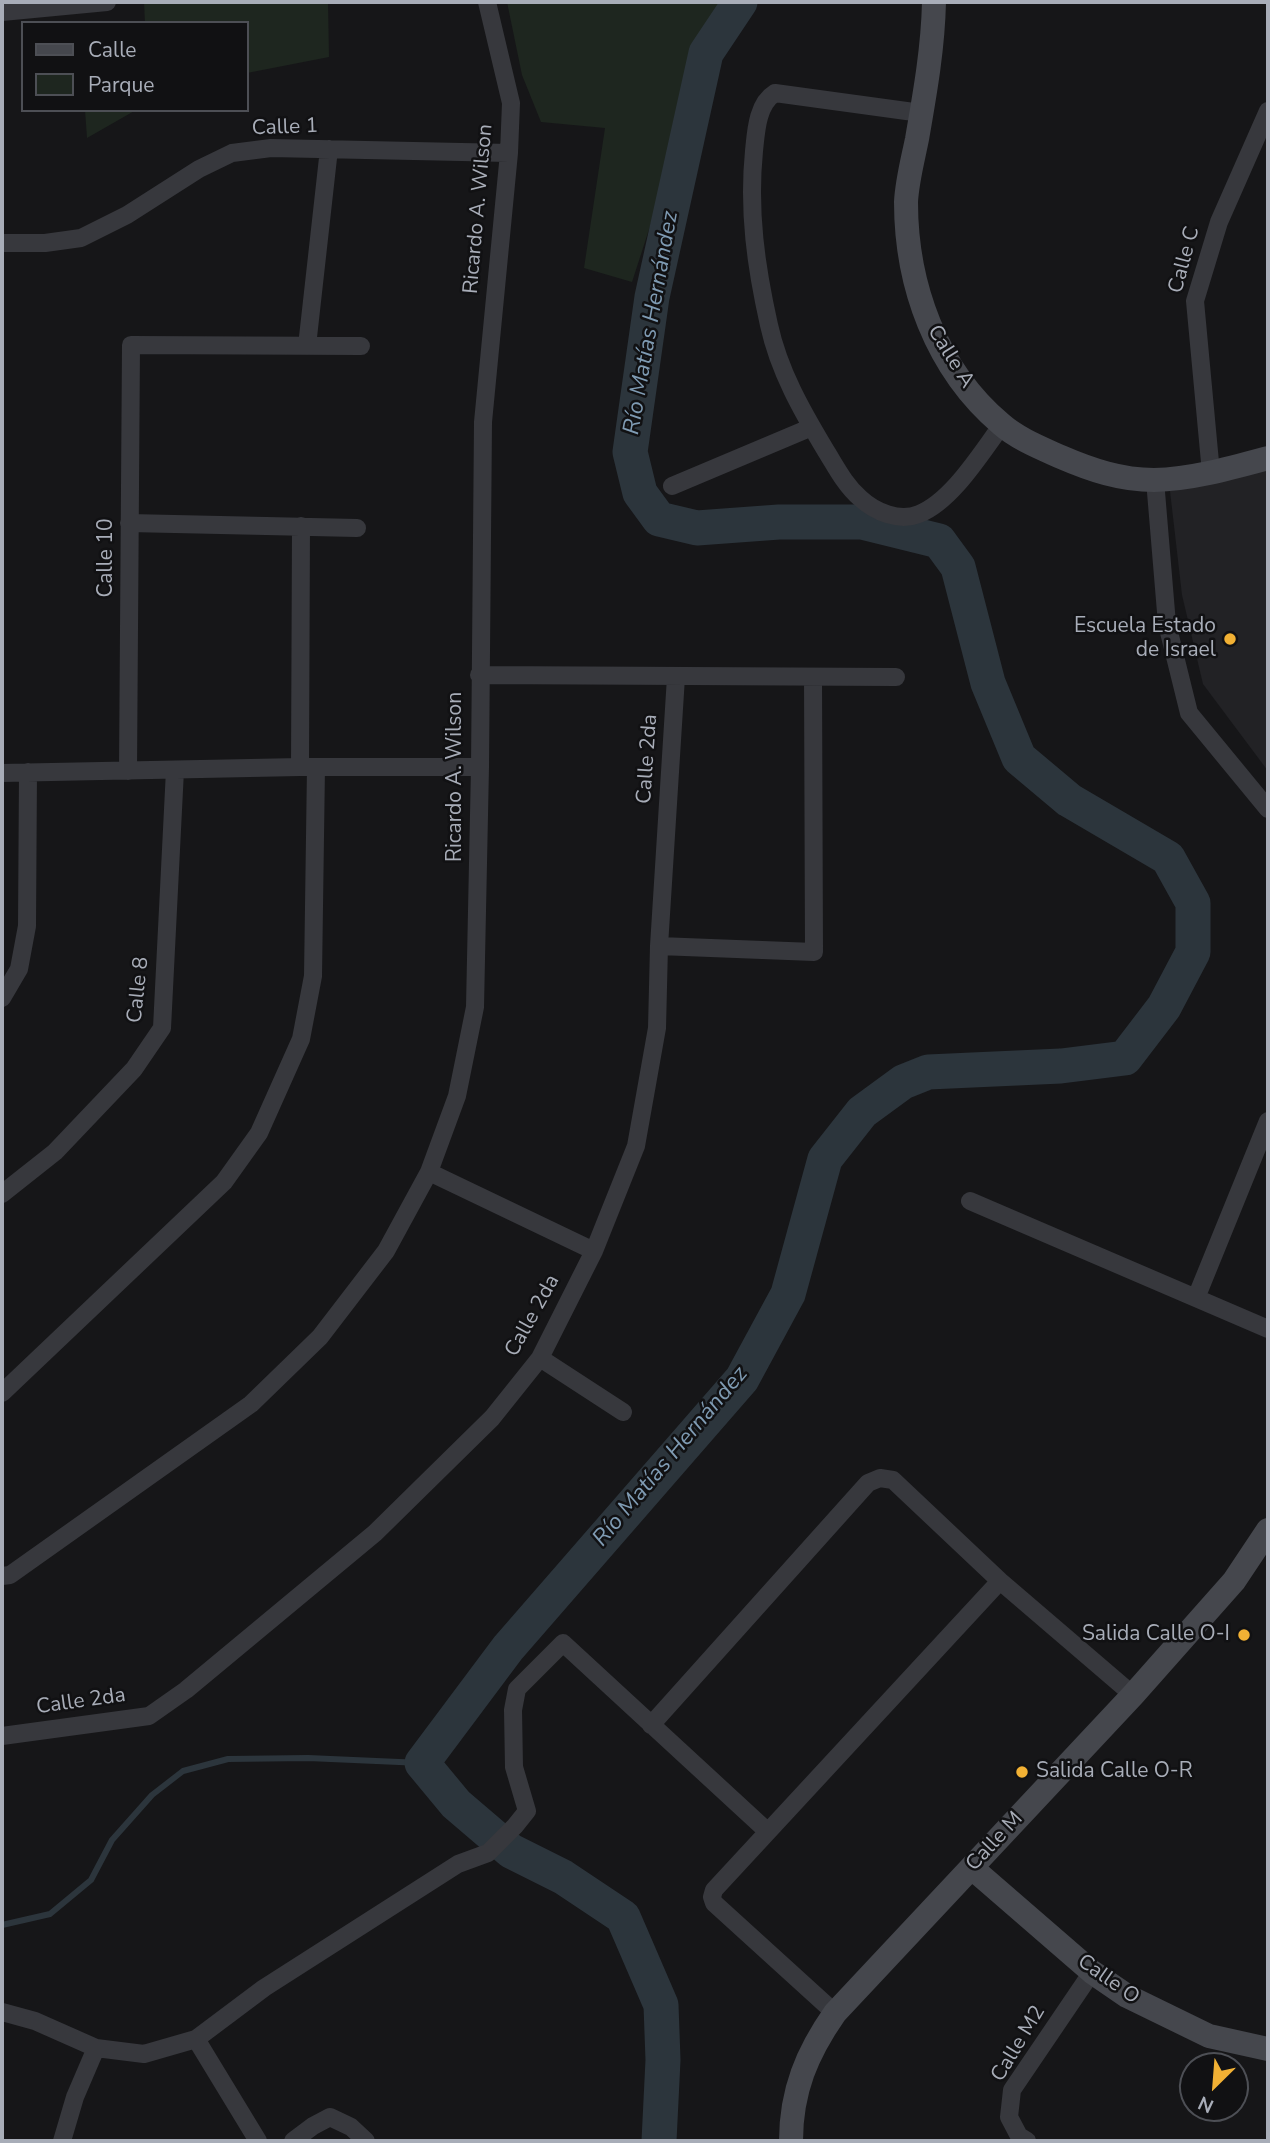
<!DOCTYPE html>
<html>
<head>
<meta charset="utf-8">
<style>
	body { margin:0 }
	#map { position:relative; width:1270px; height:2143px; overflow:hidden; background:#161618; font-family:"Nunito Sans",sans-serif }
	canvas { display:block }
	.frame { position:absolute; inset:0; border:4px solid #a8adb8; pointer-events:none }
	.legend { position:absolute; left:21px; top:21px; width:228px; height:91px; box-sizing:border-box; background:#111113; border:2px solid #4d4f55; margin:0; padding:9px 12px; list-style:none; font-size:21px; color:#a8adb8 }
	.legend li { display:flex; align-items:center; gap:14px; height:35px }
	.legend b { width:35px; border:2px solid #4d4f55 }
	.north { position:absolute; left:1179px; top:2052px; width:70px; height:70px; box-sizing:border-box; background:#111113; border:2px solid #4d4f55; border-radius:50%; rotate:205deg; font-size:19px; font-weight:700; line-height:28px; text-align:center; color:#a8adb8 }
	.north::after { content:''; display:block; margin:auto; width:24px; height:32px; background:#f2b134; clip-path:polygon(50% 0,100% 100%,50% 72%,0 100%) }
</style>
</head>
<body>
<div id="map">
<canvas width="1270" height="2143"></canvas>
<div class="frame"></div>
<ul class="legend">
<li><b style="height:9px;background:#45474d"></b>Calle</li>
<li><b style="height:19px;background:#1e261f"></b>Parque</li>
</ul>
<div class="north">N</div>
</div>
<script>
const context = document.querySelector('canvas').getContext('2d');
context.lineJoin = 'round';
function fill(path, color) { context.fillStyle = color; context.fill(path, 'evenodd'); }
function strokePath(path, color, width, dash) { context.strokeStyle = color; context.lineWidth = width; context.lineCap = dash ? 'butt' : 'round'; context.setLineDash(dash || []); context.stroke(path); }
function write(font, color, halo, rows, align = 'center') {
  context.font = font + ' "Nunito Sans",sans-serif'; context.lineWidth = 5; context.setLineDash([]); context.textBaseline = 'middle'; context.strokeStyle = halo; context.fillStyle = color; for (const [text, x, y, turn = 0] of rows) {
    context.save(); context.translate(x, y); context.rotate((+turn || 0) * Math.PI / 180); context.textAlign = isNaN(turn) ? turn : align; if (halo) context.strokeText(text, 0, 0); context.fillText(text, 0, 0); context.restore();
  }
}
fill(new Path2D(`
	M 1268,464 L 1268,771 L 1203,684 L 1182,595 L 1170,491 Z`), '#222225');
fill(new Path2D(`
	M 144,2 L 328,2 L 329,57 L 247,73 L 247,23 L 145,23 Z
	M 507,2 L 740,2 L 706,53 L 632,282 L 584,268 L 605,128 L 541,122 L 522,75 Z
	M 85,110 L 136,110 L 87,138 Z`), '#1e261f');
strokePath(new Path2D(`
	M 2,1925 L 50,1914 L 91,1880 L 112,1840 L 152,1795 L 183,1771 L 228,1759 L 308,1758 L 422,1763`), '#2c353c', 6);
strokePath(new Path2D(`
	M 659,2141 L 663,2060 L 661,2005 L 623,1917 L 563,1877 L 511,1851 L 456,1804 L 422,1763 L 508,1648 L 742,1379 L 788,1294 L 825,1159 L 862,1112 L 903,1082 L 928,1072 L 1061,1066 L 1125,1058 L 1164,1007 L 1193,952 L 1193,903 L 1168,858 L 1069,800 L 1019,758 L 988,683 L 958,567 L 939,541 L 862,522 L 779,522 L 697,528 L 659,519 L 640,493 L 630,452 L 652,297 L 706,53 L 740,2`), '#2c353c', 35);
strokePath(new Path2D(`
	M 2,12 L 107,2
	M 921,113 L 775,93 C 757,104 756,132 754,151 C 748,211 756,267 769,325 C 779,371 802,411 826,451 C 836,467 845,485 860,498 C 875,512 899,522 919,514 C 952,501 981,453 1002,425
	M 2,243 L 45,243 L 81,238 L 127,215 L 199,169 L 232,153 L 271,148 L 509,153
	M 307,346 L 329,149
	M 1211,473 L 1195,301 L 1219,222 L 1268,111
	M 1155,480 L 1167,624 L 1189,713 L 1268,809
	M 672,486 L 812,427
	M 129,523 L 357,528
	M 479,675 L 896,677
	M 300,767 L 301,526
	M 128,771 L 131,345 L 361,346
	M 2,773 L 300,767 L 480,767
	M 659,946 L 814,952 L 813,677
	M 2,998 L 19,969 L 27,926 L 28,772
	M 429,1172 L 594,1251
	M 2,1194 L 55,1152 L 134,1069 L 162,1028 L 175,770
	M 970,1201 L 1268,1329
	M 1196,1298 L 1268,1121
	M 540,1358 L 623,1412
	M 2,1393 L 224,1182 L 259,1133 L 301,1039 L 313,976 L 316,767
	M 2,1576 L 10,1575 L 251,1404 L 320,1337 L 386,1251 L 429,1172 L 457,1096 L 475,1007 L 480,767 L 483,422 L 509,153 L 511,103 L 487,2
	M 651,1725 L 868,1483 L 880,1478 L 893,1480 L 1000,1581 L 1133,1695
	M 2,1736 L 149,1716 L 186,1690 L 375,1533 L 492,1418 L 540,1358 L 594,1251 L 636,1146 L 657,1028 L 659,946 L 676,677
	M 2,2012 L 35,2021 L 96,2048 L 144,2054 L 196,2039 L 264,1988 L 458,1864 L 488,1853 L 515,1826 L 527,1811 L 514,1767 L 513,1710 L 517,1689 L 563,1643 L 767,1831
	M 835,2013 L 714,1903 L 712,1897 L 714,1890 L 1000,1581
	M 196,2039 L 258,2141
	M 62,2141 L 75,2097 L 96,2048
	M 293,2141 L 313,2126 L 330,2117 L 351,2127 L 366,2141
	M 1027,2141 L 1019,2136 L 1009,2117 L 1012,2090 L 1092,1972`), '#37383d', 18);
strokePath(new Path2D(`
	M 934,2 C 933,48 925,93 917,139 C 913,159 907,181 906,202 C 906,285 936,369 1001,424 C 1018,439 1041,448 1061,457 C 1091,470 1121,480 1154,480 C 1192,479 1231,468 1268,458
	M 972,1868 L 1092,1972 L 1127,1996 L 1209,2036 L 1268,2049
	M 791,2141 C 791,2091 807,2053 835,2013 L 1133,1695 L 1234,1581 L 1268,1530`), '#45474d', 24);
for (const [x, y, r, color] of [
	[1230,639,7,"#f2b134"],
	[1244,1635,7,"#f2b134"],
	[1022,1772,7,"#f2b134"]
]) { const dot = new Path2D(); dot.arc(x, y, r, 0, 2 * Math.PI); context.fillStyle = color; context.fill(dot); strokePath(dot, '#111113', 2.5); }
write('21px', '#a8adb8', '#111113', [
	["Calle 1",285,128,-2],
	["Ricardo A. Wilson",479,209,-85],
	["Calle C",1185,260,-75],
	["Calle A",950,357,58],
	["Calle 10",107,558,-90],
	["Calle 2da",648,759,-86],
	["Ricardo A. Wilson",456,777,-90],
	["Calle 8",139,990,-84],
	["Calle 2da",533,1316,-61],
	["Calle 2da",81,1702,-8],
	["Calle M",995,1842,-47],
	["Calle O",1108,1980,35],
	["Calle M2",1019,2044,-59]
]);
write('21px', '#a8adb8', '#111113', [
	["Escuela Estado",1216,627],
	["de Israel",1216,651],
	["Salida Calle O-I",1230,1635],
	["Salida Calle O-R",1036,1772,"left"]
], 'right');
write('italic 23px', '#7f9bb3', '#111113', [
	["Río Matías Hernández",652,323,-80],
	["Río Matías Hernández",671,1457,-50]
]);
</script>
</body>
</html>
